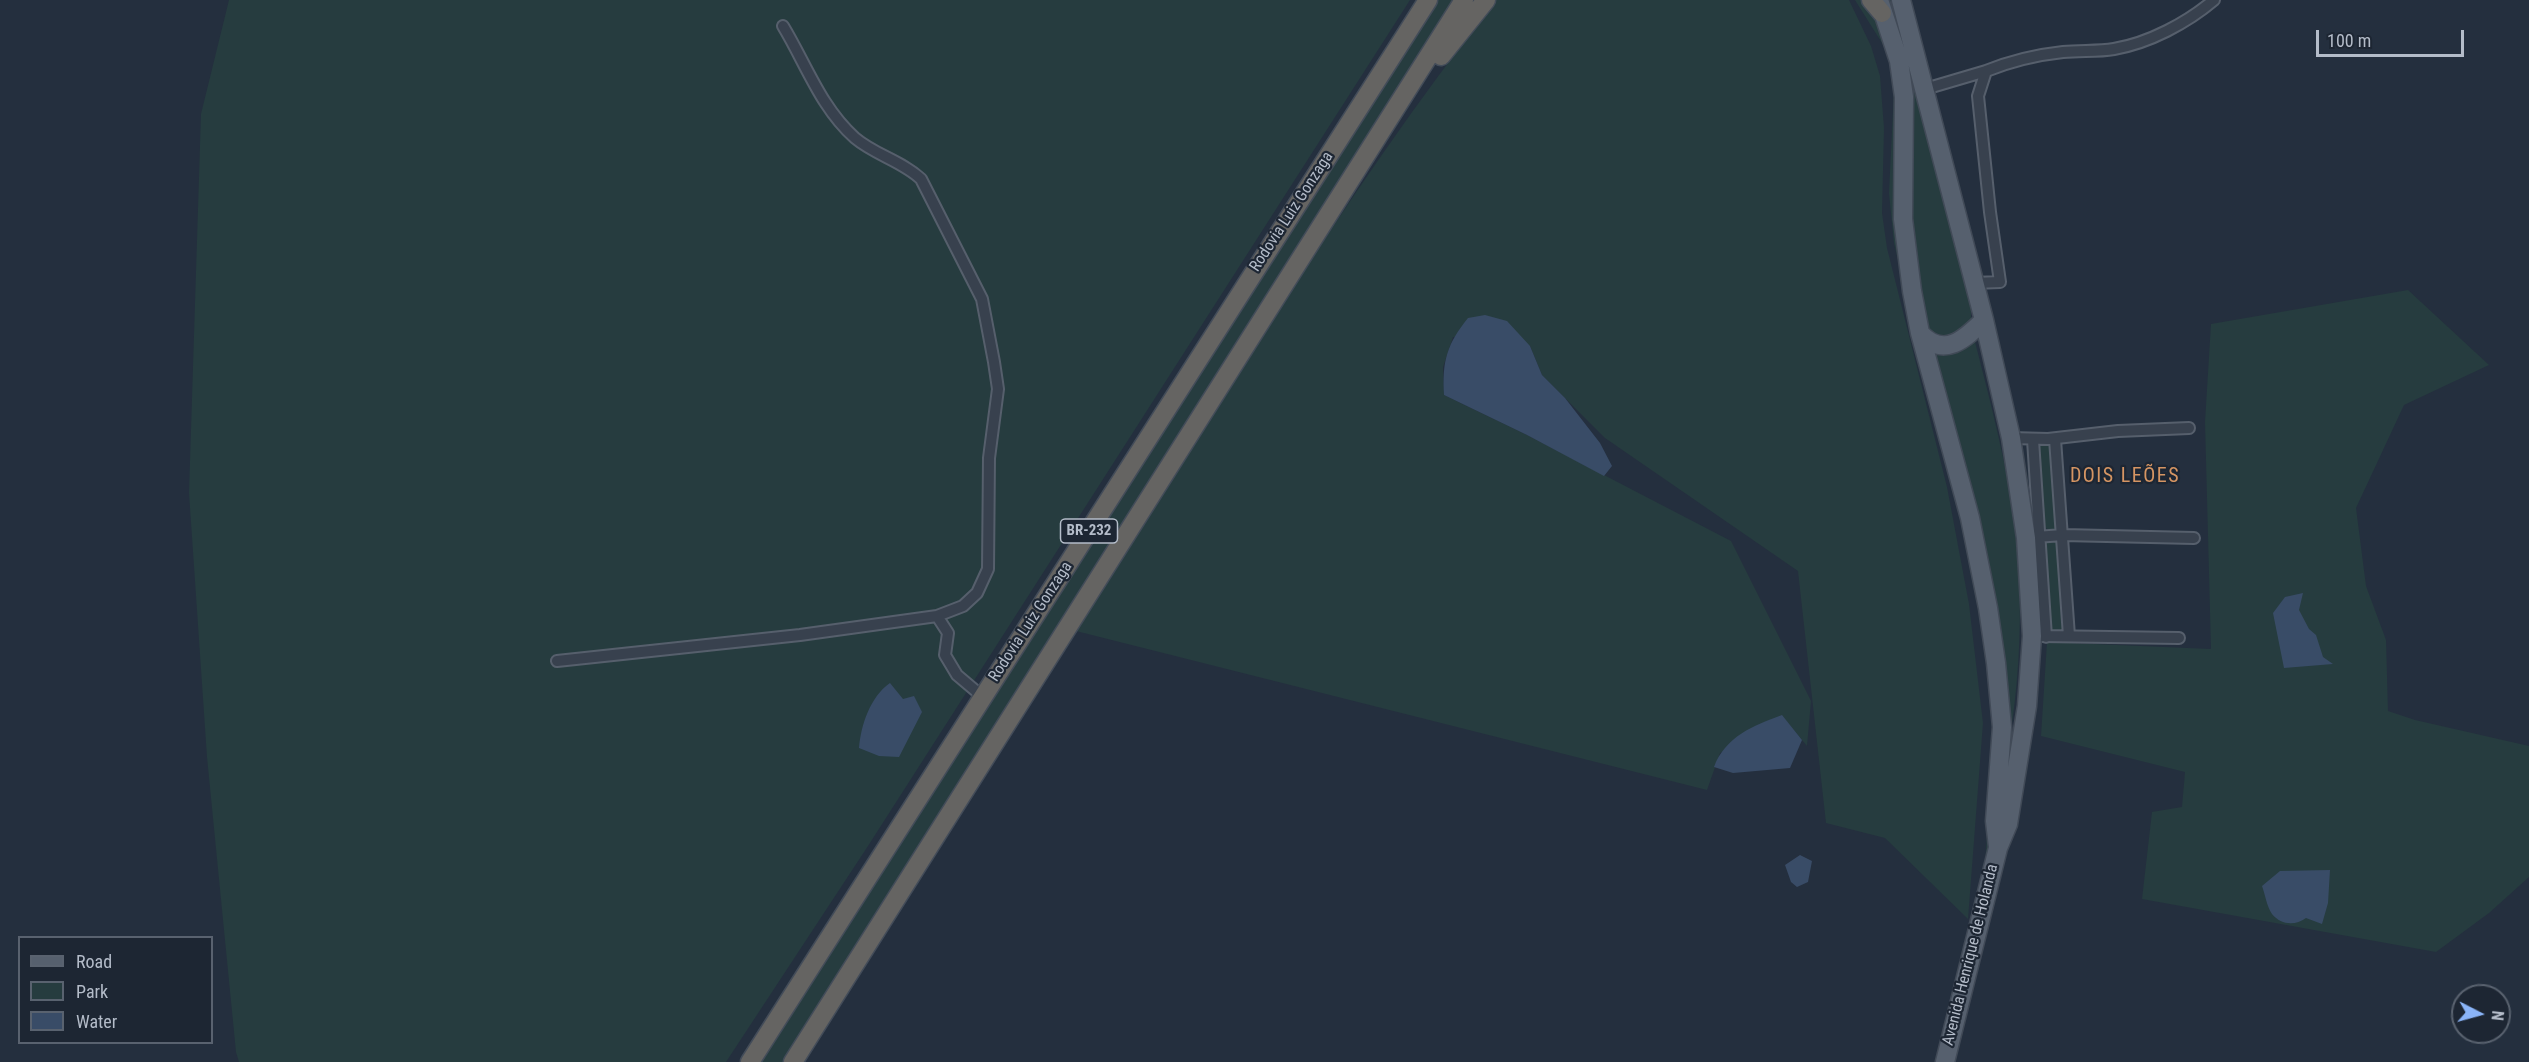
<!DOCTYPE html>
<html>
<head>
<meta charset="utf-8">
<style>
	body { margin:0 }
	#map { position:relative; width:2529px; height:1062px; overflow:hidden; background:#242f3e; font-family:"Roboto Condensed",sans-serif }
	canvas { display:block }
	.legend { position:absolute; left:18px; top:936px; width:195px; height:108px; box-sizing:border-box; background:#1d2633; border:2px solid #59626f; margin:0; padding:8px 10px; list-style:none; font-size:18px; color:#b4bcc9 }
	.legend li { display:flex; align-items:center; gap:12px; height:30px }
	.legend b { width:30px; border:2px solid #59626f }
	.north { position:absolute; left:2451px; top:984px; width:60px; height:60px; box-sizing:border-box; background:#1d2633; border:2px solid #59626f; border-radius:50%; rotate:96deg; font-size:16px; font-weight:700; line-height:24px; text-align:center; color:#b4bcc9 }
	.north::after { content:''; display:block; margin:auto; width:21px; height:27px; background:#8ab4f8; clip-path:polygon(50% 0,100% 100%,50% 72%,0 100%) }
	.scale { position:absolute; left:2316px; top:30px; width:148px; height:27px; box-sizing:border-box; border:3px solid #b4bcc9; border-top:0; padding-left:8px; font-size:18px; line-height:21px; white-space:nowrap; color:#b4bcc9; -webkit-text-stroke:4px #1d2633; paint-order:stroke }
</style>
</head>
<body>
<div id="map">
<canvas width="2529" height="1062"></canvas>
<ul class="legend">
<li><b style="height:8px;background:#56606e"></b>Road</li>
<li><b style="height:16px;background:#263c3f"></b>Park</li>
<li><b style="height:16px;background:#394c67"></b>Water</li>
</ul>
<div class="north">N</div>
<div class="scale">100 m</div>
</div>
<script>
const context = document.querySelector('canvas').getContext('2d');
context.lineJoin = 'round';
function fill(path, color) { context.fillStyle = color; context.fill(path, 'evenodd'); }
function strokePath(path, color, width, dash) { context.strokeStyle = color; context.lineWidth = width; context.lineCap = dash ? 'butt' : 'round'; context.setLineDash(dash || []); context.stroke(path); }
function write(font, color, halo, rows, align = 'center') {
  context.font = font + ' "Roboto Condensed",sans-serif'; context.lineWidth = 4.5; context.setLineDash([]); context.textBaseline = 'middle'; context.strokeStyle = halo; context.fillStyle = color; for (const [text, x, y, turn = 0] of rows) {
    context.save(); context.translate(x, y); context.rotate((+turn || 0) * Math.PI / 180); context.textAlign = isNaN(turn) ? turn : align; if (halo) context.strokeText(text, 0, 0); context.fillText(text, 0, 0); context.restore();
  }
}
fill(new Path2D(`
	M 229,0 L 1410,0 L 868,846 L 726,1062 L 239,1062 L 236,1052 L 207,757 L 189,493 L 201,114 Z
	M 1428,0 L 1464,0 L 787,1062 L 752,1062 Z
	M 1496,0 L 1849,0 L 1871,46 L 1880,76 L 1884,128 L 1882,213 L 1887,248 L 1947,487 L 1969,604 L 1983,723 L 1968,919 L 1885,838 L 1826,823 L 1798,571 L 1605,438 L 1542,375 L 1530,346 L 1453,337 L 1443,367 L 1444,395 L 1527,435 L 1731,541 L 1811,701 L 1807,746 L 1782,716 L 1720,753 L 1707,790 L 1076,631 C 1211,417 1340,199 1496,0 Z
	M 1855,0 L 1892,0 L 1971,304 L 1971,328 L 1934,346 L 1973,334 C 1990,401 2009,469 2016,539 C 2028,649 2011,756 1985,863 L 1996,712 L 1988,623 L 1915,335 L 1894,243 L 1889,193 L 1894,89 L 1887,51 Z
	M 2408,290 L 2489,365 L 2404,405 L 2356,508 L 2366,586 L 2386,640 L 2388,711 L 2415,720 L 2529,746 L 2529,877 L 2489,913 L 2436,952 L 2142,899 L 2152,812 L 2182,807 L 2185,772 L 2041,736 L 2047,642 L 2211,649 L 2205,422 L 2211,324 Z
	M 2046,444 L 2050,447 L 2056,525 L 2055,529 L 2051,531 L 2044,527 L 2038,451 L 2039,445 Z
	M 2049,540 L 2058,541 L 2063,630 L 2060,633 L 2049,631 L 2044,543 Z`), '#263c3f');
fill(new Path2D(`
	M 1485,315 L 1507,321 L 1530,346 L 1542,375 L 1565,398 L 1600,443 L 1612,466 L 1604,476 L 1527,435 L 1444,395 C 1442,361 1447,344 1468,318 Z
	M 2303,593 L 2299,610 L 2309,629 L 2316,635 L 2323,657 L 2333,664 L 2284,668 L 2273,613 L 2285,597 Z
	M 890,683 L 903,699 L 914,696 L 922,712 L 899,757 L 879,756 L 859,748 C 861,725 870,697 890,683 Z
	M 1782,715 L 1802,740 L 1790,768 L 1733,773 L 1714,767 C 1725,737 1754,725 1782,715 Z
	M 1800,855 L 1812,861 L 1808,882 L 1797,887 L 1791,882 L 1785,865 Z
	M 2330,870 L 2328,903 L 2322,924 L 2306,918 C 2295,926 2281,925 2272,914 C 2267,907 2265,894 2262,886 L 2280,871 Z`), '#394c67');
const minor = new Path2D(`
	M 1925,89 L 1986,71
	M 1974,283 L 2000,282 L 1990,212 L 1978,96 L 1986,71 C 2011,61 2035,55 2063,52 C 2080,50 2097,52 2114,49 C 2149,43 2187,23 2214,0
	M 2011,438 L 2048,439 L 2118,431 L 2189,428
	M 2055,439 L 2069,636
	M 2033,440 L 2046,637
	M 2036,537 L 2063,535 L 2194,538
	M 937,616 L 948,633 L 945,655 L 957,675 L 983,697
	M 2041,636 L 2179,638
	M 557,661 L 800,635 L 937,616 L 963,606 L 977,593 L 988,569 L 989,458 L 998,389 L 994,362 L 982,299 L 921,179 C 902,161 875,155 855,138 C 821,108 806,64 783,26`);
const primary = new Path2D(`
	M 1879,0 L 1899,61 L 1904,97 L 1903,219 L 1912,291 L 1920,333 L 1970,518 L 1988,608 L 1996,663 L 2002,727 L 1995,821 L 1998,847
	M 1901,0 L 1984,320 L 2011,438 L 2026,538 L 2032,636 L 2027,706 L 2008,824 L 1998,848 L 1945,1062
	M 1920,333 C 1944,359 1965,339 1984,320`);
const trunk = new Path2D(`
	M 1871,0 L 1882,13
	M 1441,56 L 1486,0
	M 750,1062 L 1428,0
	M 793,1062 L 1464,0`);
strokePath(minor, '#565f6c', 14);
strokePath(primary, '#414a57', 21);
strokePath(trunk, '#434c59', 21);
strokePath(minor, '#38414e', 10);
strokePath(primary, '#56606e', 18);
strokePath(trunk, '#656462', 18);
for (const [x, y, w] of [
	[1089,531,57]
]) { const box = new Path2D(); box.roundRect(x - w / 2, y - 12, w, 24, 4.5); context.fillStyle = '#1d2633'; context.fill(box); strokePath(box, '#b4bcc9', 1.5); }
write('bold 15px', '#b4bcc9', null, [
	["BR-232",1089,531]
]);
write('16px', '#b4bcc9', '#1d2633', [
	["Rodovia Luiz Gonzaga",1292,212,-57],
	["Rodovia Luiz Gonzaga",1031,622,-57],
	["Avenida Henrique de Holanda",1971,955,-76]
]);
context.letterSpacing = '1.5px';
write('20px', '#d59563', '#1d2633', [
	["DOIS LEÕES",2125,477]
]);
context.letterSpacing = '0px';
</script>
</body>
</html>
